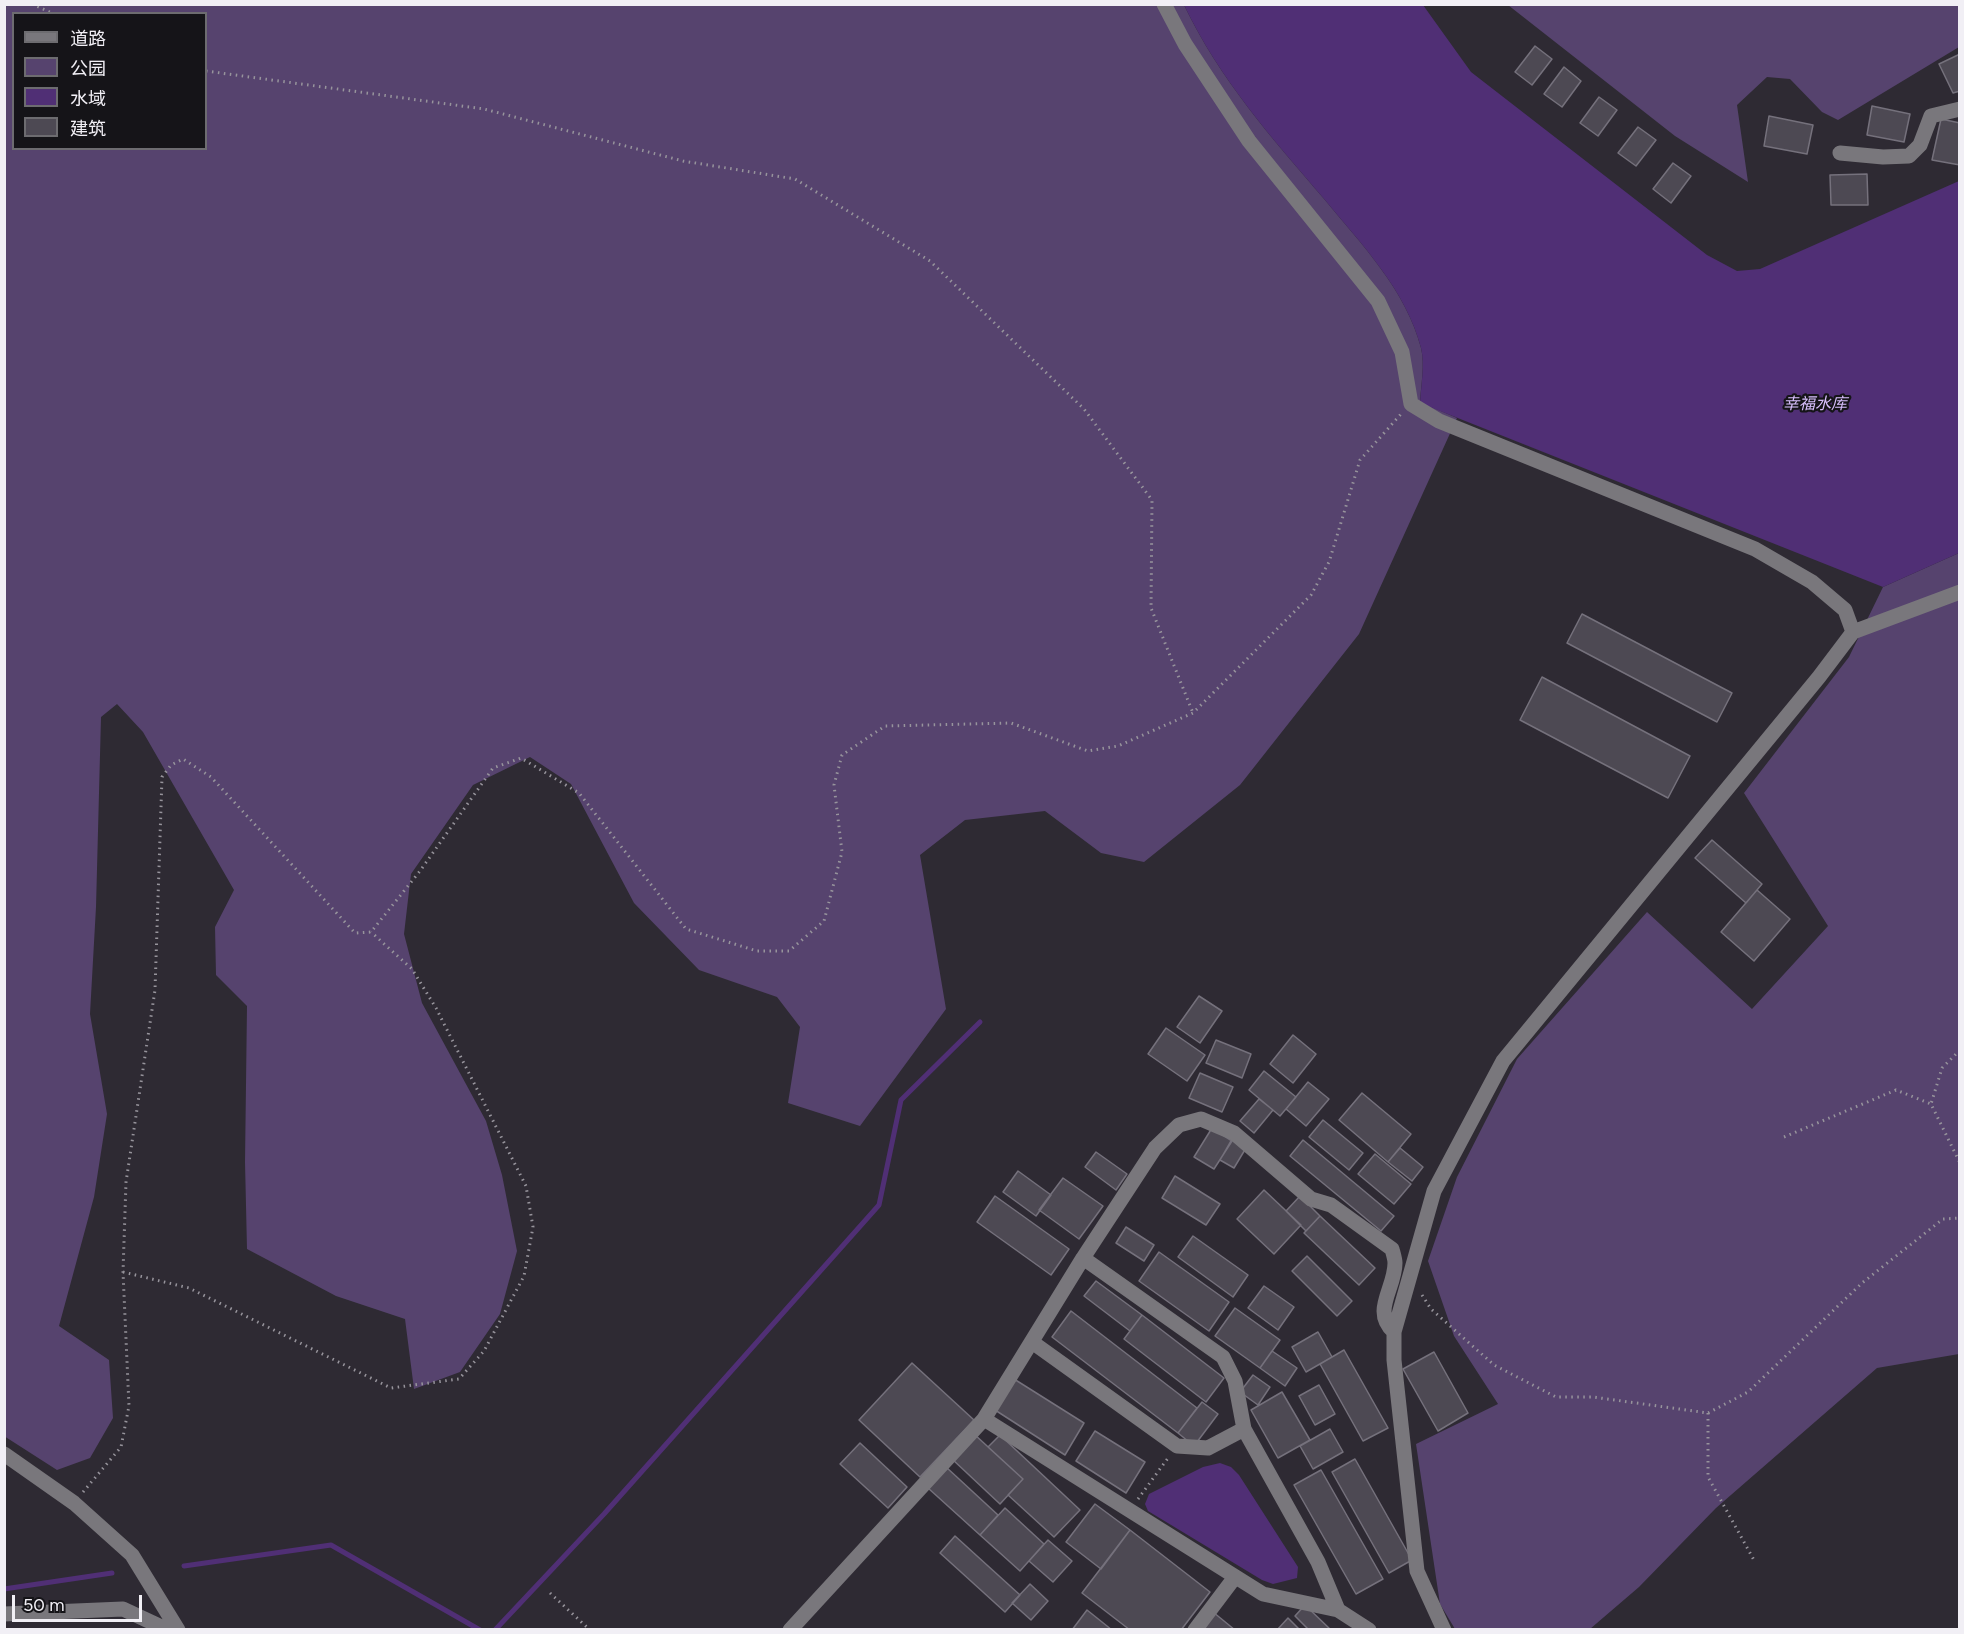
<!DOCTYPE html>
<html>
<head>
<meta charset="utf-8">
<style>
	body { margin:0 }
	#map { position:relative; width:1964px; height:1634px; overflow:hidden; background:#2e2a33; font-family:Figtree,"Noto Sans SC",sans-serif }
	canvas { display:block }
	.frame { position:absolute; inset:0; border:6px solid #f1eff5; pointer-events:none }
	.legend { position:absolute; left:12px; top:12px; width:195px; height:138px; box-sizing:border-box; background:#151418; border:2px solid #6d6c70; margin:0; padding:8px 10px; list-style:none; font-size:18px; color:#f1eff5 }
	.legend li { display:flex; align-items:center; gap:12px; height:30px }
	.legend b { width:30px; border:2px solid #6d6c70 }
	.scale { position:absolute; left:12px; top:1595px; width:130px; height:27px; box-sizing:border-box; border:3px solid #f1eff5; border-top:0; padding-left:8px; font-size:18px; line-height:21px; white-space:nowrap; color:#f1eff5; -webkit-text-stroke:4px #151418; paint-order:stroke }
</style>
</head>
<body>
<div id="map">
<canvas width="1964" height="1634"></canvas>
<div class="frame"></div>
<ul class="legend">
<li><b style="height:8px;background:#79777c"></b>道路</li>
<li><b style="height:16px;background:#56436e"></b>公园</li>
<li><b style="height:16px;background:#502f75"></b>水域</li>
<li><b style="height:16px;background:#4d4953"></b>建筑</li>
</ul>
<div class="scale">50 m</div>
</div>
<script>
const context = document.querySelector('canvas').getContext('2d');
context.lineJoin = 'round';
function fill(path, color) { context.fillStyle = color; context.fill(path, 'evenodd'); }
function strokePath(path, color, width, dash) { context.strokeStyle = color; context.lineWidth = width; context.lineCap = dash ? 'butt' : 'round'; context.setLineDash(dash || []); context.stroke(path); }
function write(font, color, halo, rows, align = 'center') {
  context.font = font + ' Figtree,"Noto Sans SC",sans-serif'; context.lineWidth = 4.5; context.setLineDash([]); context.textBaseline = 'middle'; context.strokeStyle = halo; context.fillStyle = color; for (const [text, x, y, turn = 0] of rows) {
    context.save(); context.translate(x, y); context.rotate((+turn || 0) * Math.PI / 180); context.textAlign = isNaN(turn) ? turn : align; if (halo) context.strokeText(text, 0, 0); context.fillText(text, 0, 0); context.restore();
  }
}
fill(new Path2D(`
	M 4,5 L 1184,5 C 1220,80 1271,137 1325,200 C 1362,245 1406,290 1421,348 C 1425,364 1421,386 1420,402 L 1457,418 L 1359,634 L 1240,785 L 1144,862 L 1101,853 L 1045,811 L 965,820 L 920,855 L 946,1009 L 860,1126 L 788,1103 L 800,1027 L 777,997 L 699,970 L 634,903 L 571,784 L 530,757 L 473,785 L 411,874 L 404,934 L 422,1003 L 486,1121 L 502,1175 L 517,1251 L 500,1314 L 460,1372 L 414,1389 L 405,1319 L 336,1296 L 247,1249 L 245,1162 L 247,1006 L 216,975 L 215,927 L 234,890 L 143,732 L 117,704 L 101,717 L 96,907 L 90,1014 L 107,1114 L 94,1197 L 59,1326 L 109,1360 L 113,1418 L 90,1458 L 57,1470 L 4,1436 ZM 14,14 L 206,14 L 206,148 L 14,148 Z
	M 1508,5 L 1959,5 L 1959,47 L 1838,120 L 1822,112 L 1790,79 L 1767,77 L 1737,105 L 1748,182 L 1675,136 Z
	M 1959,553 L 1959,1354 L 1877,1368 L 1716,1508 L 1639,1587 L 1590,1629 L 1455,1629 L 1440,1604 L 1416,1444 L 1498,1404 L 1454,1336 L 1428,1261 L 1457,1177 L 1517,1059 L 1647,912 L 1752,1009 L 1828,926 L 1744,793 L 1849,657 L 1883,587 Z`), '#56436e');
fill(new Path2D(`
	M 1184,5 L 1423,5 L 1471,72 L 1707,255 L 1737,271 L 1760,269 L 1959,181 L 1959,553 L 1883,587 L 1420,403 C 1421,386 1425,364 1421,348 C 1406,290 1362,245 1325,200 C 1271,137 1220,80 1184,5 Z
	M 1220,1463 L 1231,1467 L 1239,1475 L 1298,1567 L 1297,1578 L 1273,1584 L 1262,1580 L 1148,1511 L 1145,1504 L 1149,1494 L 1203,1467 Z`), '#502f75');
strokePath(new Path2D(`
	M 184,1566 L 331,1545 L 480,1630
	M 4,1589 L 112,1573
	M 495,1630 L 604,1514 L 879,1205 L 901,1100 L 980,1022`), '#502f75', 5);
const building = new Path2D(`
	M 1535,46 L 1552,59 L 1532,85 L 1515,72 Z
	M 1960,54 L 1960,91 L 1953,93 L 1939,64 Z
	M 1564,67 L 1581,81 L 1562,107 L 1544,94 Z
	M 1599,97 L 1617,110 L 1598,136 L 1580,123 Z
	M 1872,106 L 1910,114 L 1904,142 L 1867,135 Z
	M 1769,116 L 1813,125 L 1807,154 L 1764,146 Z
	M 1941,119 L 1960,123 L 1960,165 L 1932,160 Z
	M 1638,127 L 1656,140 L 1636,166 L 1618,153 Z
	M 1673,163 L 1691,176 L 1671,203 L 1653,189 Z
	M 1867,174 L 1868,205 L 1831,205 L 1830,175 Z
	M 1582,614 L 1732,693 L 1717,722 L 1567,643 Z
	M 1542,677 L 1690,756 L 1668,798 L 1520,720 Z
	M 1712,840 L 1762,884 L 1746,903 L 1695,858 Z
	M 1757,890 L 1790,919 L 1754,961 L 1721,932 Z
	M 1199,996 L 1222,1011 L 1200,1043 L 1177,1027 Z
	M 1166,1028 L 1205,1055 L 1187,1081 L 1148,1054 Z
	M 1293,1035 L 1316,1054 L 1293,1083 L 1270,1064 Z
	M 1216,1040 L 1251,1054 L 1242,1078 L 1206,1063 Z
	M 1264,1071 L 1296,1097 L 1280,1116 L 1249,1090 Z
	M 1200,1073 L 1233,1087 L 1222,1112 L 1189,1098 Z
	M 1308,1082 L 1329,1099 L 1306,1126 L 1286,1109 Z
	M 1362,1093 L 1411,1134 L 1388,1162 L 1339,1120 Z
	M 1259,1099 L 1273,1110 L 1254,1133 L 1240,1121 Z
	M 1323,1120 L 1363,1153 L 1349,1170 L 1309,1137 Z
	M 1212,1128 L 1232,1141 L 1214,1169 L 1194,1157 Z
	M 1232,1139 L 1246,1148 L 1234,1168 L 1220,1160 Z
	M 1303,1140 L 1394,1216 L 1381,1231 L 1290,1156 Z
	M 1400,1148 L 1423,1167 L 1412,1181 L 1388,1162 Z
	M 1096,1152 L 1127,1174 L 1116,1190 L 1085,1167 Z
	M 1375,1154 L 1411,1184 L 1394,1204 L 1358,1174 Z
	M 1018,1171 L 1051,1195 L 1036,1216 L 1003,1192 Z
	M 1175,1176 L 1220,1204 L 1206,1225 L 1162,1198 Z
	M 1063,1178 L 1103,1206 L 1079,1239 L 1039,1210 Z
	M 1264,1190 L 1301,1225 L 1274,1254 L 1237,1219 Z
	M 995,1196 L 1069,1249 L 1051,1275 L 977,1222 Z
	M 1300,1196 L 1320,1216 L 1306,1231 L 1286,1211 Z
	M 1320,1216 L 1375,1268 L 1359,1285 L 1304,1233 Z
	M 1126,1227 L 1154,1245 L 1144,1261 L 1116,1243 Z
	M 1193,1236 L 1248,1275 L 1233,1297 L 1178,1257 Z
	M 1159,1252 L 1229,1302 L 1209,1331 L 1139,1281 Z
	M 1307,1256 L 1352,1301 L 1337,1316 L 1292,1271 Z
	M 1096,1281 L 1142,1315 L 1130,1331 L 1084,1296 Z
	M 1264,1286 L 1294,1307 L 1278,1330 L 1248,1308 Z
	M 1235,1308 L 1280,1340 L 1260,1368 L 1215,1336 Z
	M 1071,1311 L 1197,1408 L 1178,1433 L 1052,1337 Z
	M 1142,1315 L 1224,1378 L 1206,1402 L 1124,1339 Z
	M 1318,1332 L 1332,1357 L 1306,1372 L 1292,1347 Z
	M 1344,1350 L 1388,1428 L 1363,1441 L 1320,1364 Z
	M 1272,1351 L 1297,1368 L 1285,1386 L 1260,1368 Z
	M 1434,1352 L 1468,1413 L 1438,1431 L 1403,1369 Z
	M 912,1363 L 974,1420 L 920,1477 L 859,1420 Z
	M 1253,1375 L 1270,1387 L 1258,1405 L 1240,1392 Z
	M 1014,1379 L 1084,1423 L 1065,1455 L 995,1410 Z
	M 1319,1385 L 1335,1414 L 1315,1425 L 1299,1396 Z
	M 1282,1392 L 1310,1440 L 1278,1458 L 1251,1410 Z
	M 1202,1402 L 1218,1414 L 1194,1446 L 1178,1433 Z
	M 1330,1429 L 1343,1452 L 1313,1469 L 1300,1446 Z
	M 1095,1431 L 1145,1462 L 1126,1493 L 1076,1461 Z
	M 974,1434 L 1023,1479 L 1000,1504 L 952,1459 Z
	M 1000,1435 L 1080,1510 L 1054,1537 L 1008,1495 L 1023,1479 L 988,1447 Z
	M 860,1443 L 907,1487 L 888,1508 L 840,1464 Z
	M 1355,1459 L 1412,1560 L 1389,1573 L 1332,1472 Z
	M 946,1467 L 998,1515 L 980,1535 L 928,1488 Z
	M 1321,1470 L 1383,1579 L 1356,1594 L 1294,1485 Z
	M 1095,1504 L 1130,1530 L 1101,1569 L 1066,1542 Z
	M 1005,1508 L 1044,1544 L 1020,1571 L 980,1535 Z
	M 1130,1530 L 1210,1592 L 1181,1630 L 1130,1630 L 1082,1593 Z
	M 955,1536 L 1020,1595 L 1005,1612 L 940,1553 Z
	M 1048,1540 L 1072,1561 L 1053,1582 L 1029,1561 Z
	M 1030,1584 L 1048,1601 L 1031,1620 L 1012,1603 Z
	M 1305,1605 L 1331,1630 L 1309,1630 L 1295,1616 Z
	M 1087,1610 L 1112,1630 L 1072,1630 Z
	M 1213,1612 L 1235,1630 L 1200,1630 Z
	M 1288,1618 L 1300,1630 L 1277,1630 Z`);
fill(building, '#4d4953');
strokePath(building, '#75717c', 1.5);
strokePath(new Path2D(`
	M 32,4 L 54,14
	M 206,71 L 484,109 L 683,161 L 795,179 L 930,261 L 1084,409 L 1152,500 L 1151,608 L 1193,713
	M 1960,1050 L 1942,1068 L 1931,1104 L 1960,1163
	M 1784,1137 L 1896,1090 L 1931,1104
	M 123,1272 L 189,1288 L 391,1388 L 459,1379 L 484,1351 L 524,1276 L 533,1227 L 526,1186 L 436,1008 L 412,969 L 371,932
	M 1422,1295 L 1431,1309 L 1494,1365 L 1556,1397 L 1593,1397 L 1708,1413 L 1748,1392 L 1862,1283 L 1943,1219 L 1960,1218
	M 1708,1413 L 1708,1477 L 1755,1562
	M 83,1492 L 121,1447 L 129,1406 L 123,1272 L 126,1182 L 155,990 L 162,777 L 171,765 L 183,759 L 211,777 L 355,933 L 371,932 L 420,871 L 493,768 L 521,758 L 579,793 L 686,929 L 757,951 L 789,951 L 824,921 L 842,852 L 834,785 L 842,755 L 885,726 L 1011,723 L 1088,751 L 1118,746 L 1193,713 L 1311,595 L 1329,562 L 1360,460 L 1401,414
	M 1138,1499 L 1168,1458
	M 550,1593 L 590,1630`), '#97949c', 3, [1.5, 4.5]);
strokePath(new Path2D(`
	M 1164,4 L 1185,44 L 1249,141 L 1378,301 L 1402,352 L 1411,404 L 1439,421 L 1755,549 L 1812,582 L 1845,610 L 1853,632 L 1819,677 L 1503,1061 L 1434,1191 L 1394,1332 L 1394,1360 L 1417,1571 L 1444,1630
	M 1840,153 L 1883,157 L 1909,156 L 1920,145 L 1931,116 L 1960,109
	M 1853,632 L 1960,592
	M 1083,1258 L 1223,1357 L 1235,1381 L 1244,1429 L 1318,1562 L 1338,1610
	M 1032,1342 L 1177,1446 L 1208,1448 L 1244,1429
	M 4,1454 L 74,1503 L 132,1555 L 178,1630
	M 4,1614 L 123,1609 L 168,1630
	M 790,1630 L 984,1419
	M 1195,1630 L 1235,1577
	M 1369,1630 L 1338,1610 L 1263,1594 L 984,1419 L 1083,1258 L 1155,1148 L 1179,1125 L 1201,1119 L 1234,1133 L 1311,1199 L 1331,1205 L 1392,1249 C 1393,1253 1395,1259 1395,1263 C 1395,1289 1371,1311 1394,1332`), '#79777c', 15);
write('italic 16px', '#d7befb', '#151418', [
	["幸福水库",1815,404]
]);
</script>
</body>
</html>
